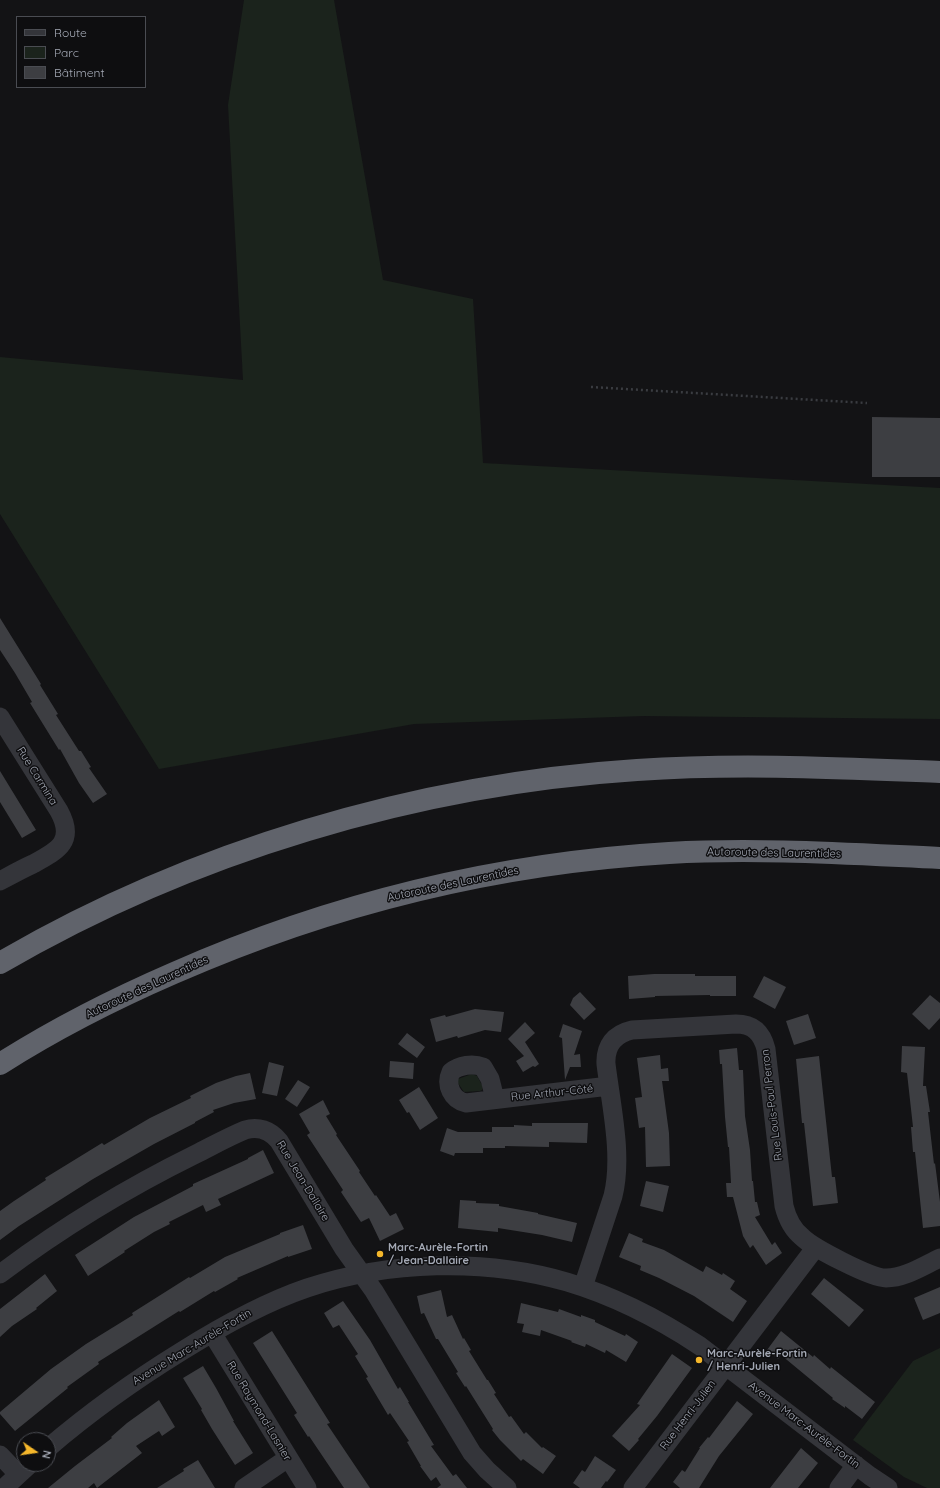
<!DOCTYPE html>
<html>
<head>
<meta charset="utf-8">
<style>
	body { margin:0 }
	#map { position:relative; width:940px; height:1488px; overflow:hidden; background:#131315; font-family:Quicksand,sans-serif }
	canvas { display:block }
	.legend { position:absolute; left:16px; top:16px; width:130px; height:72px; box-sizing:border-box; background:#0e0e10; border:1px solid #4a4c52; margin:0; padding:5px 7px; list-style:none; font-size:12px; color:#a4a9b5 }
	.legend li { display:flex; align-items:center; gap:8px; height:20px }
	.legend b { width:20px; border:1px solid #4a4c52 }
	.north { position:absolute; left:16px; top:1432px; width:40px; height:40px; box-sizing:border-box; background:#0e0e10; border:1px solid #4a4c52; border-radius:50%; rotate:103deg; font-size:11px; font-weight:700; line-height:16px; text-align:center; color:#a4a9b5 }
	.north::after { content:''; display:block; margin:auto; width:14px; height:18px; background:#f5b72b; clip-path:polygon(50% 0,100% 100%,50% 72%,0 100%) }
</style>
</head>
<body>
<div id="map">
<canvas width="940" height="1488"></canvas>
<ul class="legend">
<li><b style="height:5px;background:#34353a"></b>Route</li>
<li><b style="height:11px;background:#1b231c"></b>Parc</li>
<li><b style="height:11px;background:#3d3e42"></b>Bâtiment</li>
</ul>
<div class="north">N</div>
</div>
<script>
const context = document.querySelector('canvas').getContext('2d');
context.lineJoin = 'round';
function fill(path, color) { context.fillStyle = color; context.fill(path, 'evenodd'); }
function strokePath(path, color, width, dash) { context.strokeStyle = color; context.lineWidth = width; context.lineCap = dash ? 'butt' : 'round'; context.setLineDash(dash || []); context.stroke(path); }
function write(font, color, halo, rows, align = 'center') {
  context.font = font + ' Quicksand,sans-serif'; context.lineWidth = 3; context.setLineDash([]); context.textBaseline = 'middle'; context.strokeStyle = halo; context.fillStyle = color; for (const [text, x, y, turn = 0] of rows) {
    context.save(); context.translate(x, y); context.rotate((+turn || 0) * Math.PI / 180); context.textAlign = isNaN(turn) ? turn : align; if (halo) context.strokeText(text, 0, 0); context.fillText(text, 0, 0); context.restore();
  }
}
fill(new Path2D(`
	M 244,0 L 334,0 L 383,280 L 473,299 L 483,463 L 940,488 L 940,719 L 643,716 L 414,724 L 159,769 L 0,514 L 0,357 L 243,380 L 228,105 Z
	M 472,1074 L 477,1076 L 483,1087 L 482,1090 L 480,1091 L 464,1092 L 458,1083 L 458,1079 Z
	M 940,1348 L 940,1488 L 927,1488 L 904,1477 L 853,1440 L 913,1361 Z`), '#1b231c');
fill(new Path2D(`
	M 872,417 L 940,418 L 940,477 L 872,477 Z
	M 0,618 L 41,684 L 40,685 L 58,714 L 56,715 L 79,751 L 81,751 L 91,767 L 89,768 L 107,794 L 93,803 L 79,783 L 60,749 L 59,750 L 30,703 L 32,702 L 15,673 L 0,650 Z
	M 0,771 L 36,830 L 22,838 L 0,802 Z
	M 654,974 L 695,974 L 695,976 L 736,976 L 736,996 L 710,996 L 710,995 L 655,996 L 655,997 L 629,999 L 628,976 Z
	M 764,976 L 786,987 L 775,1009 L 753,997 Z
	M 580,992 L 596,1009 L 584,1020 L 570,1005 L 573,998 Z
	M 930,995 L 940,1003 L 940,1018 L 929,1030 L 912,1014 Z
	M 475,1009 L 504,1012 L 501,1032 L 485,1030 L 458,1038 L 457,1036 L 436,1042 L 430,1019 L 445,1015 L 446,1017 Z
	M 808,1014 L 816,1038 L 794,1045 L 786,1021 Z
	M 525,1022 L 535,1033 L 525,1042 L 539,1064 L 535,1067 L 533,1066 L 523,1072 L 516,1061 L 524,1056 L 508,1039 Z
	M 563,1024 L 582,1031 L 574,1055 L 580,1054 L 581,1067 L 570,1067 L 565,1080 L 562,1038 L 559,1037 Z
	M 407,1033 L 425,1047 L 417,1058 L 398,1044 Z
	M 902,1046 L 925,1047 L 923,1086 L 926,1086 L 930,1112 L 928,1112 L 934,1164 L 935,1163 L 940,1202 L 940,1226 L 923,1228 L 915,1152 L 913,1152 L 911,1127 L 913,1127 L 907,1073 L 901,1072 Z
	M 737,1048 L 739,1070 L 743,1070 L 745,1116 L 750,1150 L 752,1181 L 753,1181 L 755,1202 L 757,1202 L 760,1215 L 755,1217 L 772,1245 L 775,1242 L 782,1253 L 766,1265 L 753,1245 L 750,1248 L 743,1236 L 733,1197 L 727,1197 L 726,1183 L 731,1183 L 729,1147 L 728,1147 L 725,1117 L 722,1064 L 720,1064 L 719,1050 Z
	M 660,1055 L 661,1069 L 668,1068 L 669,1081 L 662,1081 L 669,1133 L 670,1166 L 646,1167 L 645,1127 L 639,1128 L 635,1098 L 642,1097 L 637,1058 Z
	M 819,1056 L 832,1177 L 835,1177 L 838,1203 L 813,1206 L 804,1123 L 802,1123 L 796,1059 Z
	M 390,1061 L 414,1063 L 413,1079 L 389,1077 Z
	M 269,1062 L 284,1066 L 277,1096 L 262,1093 Z
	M 250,1073 L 256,1099 L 234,1103 L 213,1110 L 214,1112 L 195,1122 L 195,1123 L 154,1144 L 93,1179 L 19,1226 L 0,1240 L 0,1211 L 14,1201 L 46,1180 L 45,1178 L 102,1143 L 104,1145 L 150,1118 L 191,1098 L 190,1096 L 216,1083 L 236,1076 Z
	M 298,1080 L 310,1087 L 297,1107 L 285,1099 Z
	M 419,1087 L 438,1118 L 420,1130 L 409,1112 L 407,1113 L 399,1100 Z
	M 323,1100 L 330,1114 L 326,1116 L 337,1134 L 336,1135 L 360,1171 L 359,1172 L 375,1196 L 376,1195 L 390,1216 L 396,1213 L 404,1229 L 380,1241 L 369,1218 L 361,1222 L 341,1192 L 343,1190 L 307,1135 L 310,1133 L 299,1114 Z
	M 532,1123 L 588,1123 L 587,1143 L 549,1142 L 549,1147 L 505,1146 L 505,1148 L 483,1148 L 483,1153 L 455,1153 L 454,1156 L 440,1151 L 447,1128 L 458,1132 L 492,1132 L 492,1127 L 514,1127 L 514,1125 L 532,1126 Z
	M 263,1150 L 274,1173 L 218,1199 L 221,1205 L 206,1212 L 203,1205 L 169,1222 L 170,1224 L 154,1232 L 124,1251 L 125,1252 L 88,1276 L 75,1255 L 134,1217 L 193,1186 L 193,1184 L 248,1159 L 248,1158 Z
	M 646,1181 L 669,1186 L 663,1212 L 640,1206 Z
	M 460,1200 L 476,1201 L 476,1203 L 499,1204 L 499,1206 L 538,1213 L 538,1214 L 577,1223 L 572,1242 L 542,1235 L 498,1228 L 498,1232 L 458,1228 Z
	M 303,1225 L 312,1249 L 288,1257 L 288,1256 L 237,1278 L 238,1279 L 215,1292 L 214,1291 L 180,1312 L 179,1311 L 98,1362 L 99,1364 L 67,1387 L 68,1388 L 15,1431 L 0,1414 L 0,1412 L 51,1369 L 86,1344 L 133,1315 L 132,1313 L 189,1277 L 190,1278 L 225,1257 L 280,1234 L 280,1233 Z
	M 629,1233 L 643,1239 L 642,1242 L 664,1250 L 703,1272 L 706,1266 L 722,1275 L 723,1273 L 735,1281 L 730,1289 L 747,1301 L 733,1322 L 694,1296 L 659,1278 L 640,1270 L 641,1266 L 619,1257 Z
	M 45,1274 L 57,1291 L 36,1308 L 37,1309 L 12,1326 L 0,1337 L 0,1309 Z
	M 824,1278 L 864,1310 L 849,1327 L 811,1294 Z
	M 940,1287 L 940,1313 L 923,1320 L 914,1298 Z
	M 441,1290 L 447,1317 L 452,1315 L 463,1339 L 464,1338 L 471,1350 L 469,1351 L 487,1380 L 488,1380 L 496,1393 L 494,1394 L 509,1417 L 511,1416 L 524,1434 L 526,1432 L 542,1448 L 543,1447 L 556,1456 L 543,1474 L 523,1459 L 521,1461 L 500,1440 L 492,1430 L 493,1429 L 466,1386 L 465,1387 L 456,1373 L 458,1372 L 438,1339 L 436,1339 L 424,1313 L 421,1314 L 417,1296 Z
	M 343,1301 L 370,1340 L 398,1389 L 400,1387 L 409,1402 L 408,1402 L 434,1445 L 431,1446 L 453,1476 L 456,1474 L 467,1488 L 437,1488 L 441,1485 L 436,1477 L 431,1481 L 420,1466 L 421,1466 L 407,1442 L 409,1441 L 390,1413 L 388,1415 L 366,1378 L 368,1377 L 355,1356 L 358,1354 L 339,1325 L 333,1328 L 324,1313 Z
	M 521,1303 L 558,1312 L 559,1309 L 581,1317 L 581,1315 L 595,1320 L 595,1322 L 625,1336 L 626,1334 L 638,1342 L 626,1362 L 606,1350 L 605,1353 L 586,1344 L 585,1347 L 571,1342 L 572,1341 L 541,1330 L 540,1336 L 522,1332 L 524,1324 L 517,1323 Z
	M 272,1331 L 330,1423 L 327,1424 L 370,1488 L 344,1488 L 309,1436 L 308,1437 L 294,1415 L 297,1413 L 253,1343 Z
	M 781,1331 L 813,1357 L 814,1355 L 830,1369 L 831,1367 L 875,1402 L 862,1419 L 845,1406 L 845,1408 L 832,1399 L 833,1398 L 781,1355 L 778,1359 L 767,1350 Z
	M 672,1354 L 692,1368 L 657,1416 L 638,1439 L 639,1440 L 629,1451 L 612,1436 L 640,1405 L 637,1404 Z
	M 203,1366 L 216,1388 L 234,1421 L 233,1421 L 253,1453 L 235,1465 L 212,1429 L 201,1410 L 202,1409 L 183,1378 Z
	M 159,1400 L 175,1427 L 162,1436 L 159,1431 L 136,1446 L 142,1453 L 97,1488 L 94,1483 L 88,1488 L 48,1488 L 75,1466 L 112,1438 L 111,1437 L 127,1423 Z
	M 737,1401 L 753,1414 L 719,1456 L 699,1488 L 680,1488 L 673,1482 L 682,1470 L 685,1472 L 700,1448 L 699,1448 L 708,1437 L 709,1438 Z
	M 801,1448 L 818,1463 L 798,1488 L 770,1488 Z
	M 595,1456 L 616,1470 L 607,1482 L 606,1481 L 601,1488 L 580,1488 L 573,1483 L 582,1470 L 585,1472 Z
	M 198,1460 L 215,1488 L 157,1488 L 184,1471 L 183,1469 Z`), '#3d3e42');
strokePath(new Path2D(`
	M 591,387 L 867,403`), '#3a3c41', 2.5, [2, 3]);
strokePath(new Path2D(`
	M 0,717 L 59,811 C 76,842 57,851 33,864 C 22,869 11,875 0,881
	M 495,1099 L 490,1079 L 483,1067 C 473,1063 459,1065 451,1072 C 445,1085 452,1100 466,1103 L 609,1086
	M 0,1274 C 61,1228 127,1188 196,1154 C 212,1146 228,1137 245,1130 C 258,1126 270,1130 279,1141 L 344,1249 L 374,1291 L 472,1453 L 487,1470 L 507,1488
	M 583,1287 L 613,1196 C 623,1156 611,1105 606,1064 C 605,1046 614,1034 632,1030 L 736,1024 C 753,1024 762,1033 766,1049 L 784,1206 C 787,1218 792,1229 802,1237 C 813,1248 871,1278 886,1278 C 905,1278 923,1266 940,1258
	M 212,1333 L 307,1488
	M 48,1448 C 90,1412 135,1380 182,1351 C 222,1326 263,1303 307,1288 C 388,1261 485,1258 567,1282 C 614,1296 659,1319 700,1346 L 870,1476 L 888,1488
	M 0,1455 L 18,1474
	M 4,1488 L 30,1464
	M 244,1488 L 288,1458
	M 633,1488 L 816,1247
	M 839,1488 L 856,1465`), '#34353a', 19);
strokePath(new Path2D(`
	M 0,963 C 190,852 417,784 637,770 C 738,763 839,768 940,772
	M 0,1064 C 55,1029 114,999 174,973 C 331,904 499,863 669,853 C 759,848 850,854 940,858`), '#60636b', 22);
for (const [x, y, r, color] of [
	[380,1254,4,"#f5b72b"],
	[699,1360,4,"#f5b72b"]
]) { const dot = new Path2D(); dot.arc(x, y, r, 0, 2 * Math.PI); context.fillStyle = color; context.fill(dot); strokePath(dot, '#0e0e10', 1.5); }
write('11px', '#a4a9b5', '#0e0e10', [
	["Rue Carmina",37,776,58],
	["Autoroute des Laurentides",774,853,1],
	["Autoroute des Laurentides",453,884,-12],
	["Autoroute des Laurentides",147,987,-25],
	["Rue Arthur-Côté",552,1093,-6],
	["Rue Louis-Paul Perron",772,1105,-97],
	["Rue Jean-Dallaire",303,1181,59],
	["Avenue Marc-Aurèle-Fortin",192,1347,-31],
	["Rue Raymond-Lasnier",259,1411,59],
	["Rue Henri-Julien",688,1415,-53],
	["Avenue Marc-Aurèle-Fortin",804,1425,37]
]);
write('bold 11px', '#a4a9b5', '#0e0e10', [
	["Marc-Aurèle-Fortin",388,1248],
	["/ Jean-Dallaire",388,1261],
	["Marc-Aurèle-Fortin",707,1354],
	["/ Henri-Julien",707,1367]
], 'left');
</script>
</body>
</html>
